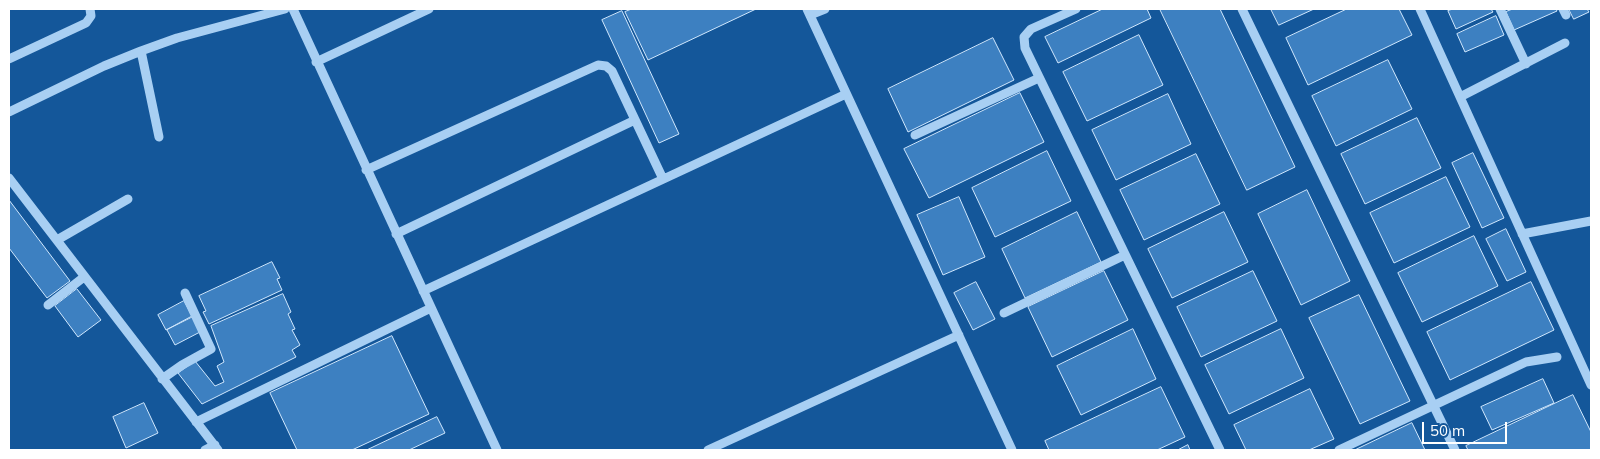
<!DOCTYPE html>
<html>
<head>
<meta charset="utf-8">
<style>
	body { margin:0 }
	#map { position:relative; width:1600px; height:459px; overflow:hidden; background:#14579a; font-family:Mulish,sans-serif }
	canvas { display:block }
	.frame { position:absolute; inset:0; border:10px solid #fff; pointer-events:none }
	.scale { position:absolute; left:1422px; top:422px; width:85px; height:22px; box-sizing:border-box; border:2px solid #fff; border-top:0; padding-left:6px; font-size:15px; line-height:18px; white-space:nowrap; color:#fff; -webkit-text-stroke:4px #14579a; paint-order:stroke }
</style>
</head>
<body>
<div id="map">
<canvas width="1600" height="459"></canvas>
<div class="frame"></div>
<div class="scale">50 m</div>
</div>
<script>
const context = document.querySelector('canvas').getContext('2d');
context.lineJoin = 'round';
function fill(path, color) { context.fillStyle = color; context.fill(path, 'evenodd'); }
function strokePath(path, color, width, dash) { context.strokeStyle = color; context.lineWidth = width; context.lineCap = dash ? 'butt' : 'round'; context.setLineDash(dash || []); context.stroke(path); }
const building = new Path2D(`
	M 632,9 L 756,9 L 648,60 L 625,12 Z
	M 1103,9 L 1147,9 L 1151,18 L 1058,63 L 1045,37 Z
	M 1160,9 L 1220,9 L 1295,167 L 1247,190 Z
	M 1271,9 L 1314,9 L 1279,25 Z
	M 1347,9 L 1399,9 L 1412,35 L 1308,85 L 1286,38 Z
	M 1453,9 L 1491,9 L 1493,12 L 1456,29 L 1448,11 Z
	M 1513,9 L 1556,9 L 1557,11 L 1514,30 L 1506,12 Z
	M 1569,9 L 1587,9 L 1589,12 L 1574,19 Z
	M 622,11 L 679,134 L 659,143 L 602,20 Z
	M 1496,16 L 1504,35 L 1465,52 L 1457,34 Z
	M 1139,35 L 1163,85 L 1087,121 L 1063,72 Z
	M 993,38 L 1014,80 L 908,132 L 888,89 Z
	M 1388,60 L 1412,109 L 1336,146 L 1312,96 Z
	M 1020,93 L 1044,142 L 929,198 L 904,149 Z
	M 1168,94 L 1191,144 L 1116,180 L 1092,130 Z
	M 1417,118 L 1441,168 L 1365,204 L 1341,154 Z
	M 1047,151 L 1071,201 L 995,237 L 972,188 Z
	M 1473,153 L 1504,218 L 1482,228 L 1452,163 Z
	M 1196,154 L 1220,204 L 1144,240 L 1120,190 Z
	M 1446,177 L 1470,227 L 1394,263 L 1370,213 Z
	M 1307,190 L 1350,281 L 1301,305 L 1258,214 Z
	M 959,197 L 985,257 L 943,275 L 917,215 Z
	M 9,200 L 70,281 L 47,298 L 9,248 Z
	M 1077,212 L 1101,262 L 1025,298 L 1002,249 Z
	M 1224,212 L 1248,262 L 1172,298 L 1148,249 Z
	M 1506,229 L 1526,272 L 1507,281 L 1486,239 Z
	M 1474,236 L 1498,286 L 1422,322 L 1398,273 Z
	M 272,262 L 280,278 L 277,279 L 282,290 L 209,324 L 203,312 L 206,311 L 199,296 Z
	M 1104,271 L 1128,320 L 1052,357 L 1028,307 Z
	M 1253,271 L 1277,321 L 1201,357 L 1177,307 Z
	M 976,282 L 995,319 L 973,330 L 954,293 Z
	M 1531,282 L 1554,330 L 1450,380 L 1427,332 Z
	M 77,289 L 101,320 L 78,337 L 55,306 Z
	M 283,294 L 291,312 L 288,314 L 295,329 L 292,330 L 300,345 L 292,350 L 296,357 L 202,404 L 178,373 L 195,361 L 215,386 L 224,382 L 217,366 L 224,362 L 211,326 Z
	M 1359,295 L 1410,401 L 1360,424 L 1309,318 Z
	M 184,301 L 192,316 L 166,330 L 158,315 Z
	M 193,317 L 200,332 L 175,345 L 167,330 Z
	M 1133,329 L 1156,379 L 1081,415 L 1057,366 Z
	M 1281,329 L 1304,378 L 1229,414 L 1205,365 Z
	M 392,336 L 429,414 L 352,450 L 297,450 L 270,393 Z
	M 1543,379 L 1554,403 L 1492,430 L 1481,407 Z
	M 1161,387 L 1185,437 L 1157,450 L 1049,450 L 1045,441 Z
	M 1310,389 L 1334,439 L 1309,450 L 1246,450 L 1234,425 Z
	M 1573,395 L 1591,432 L 1591,450 L 1468,450 L 1466,446 Z
	M 144,403 L 158,433 L 126,448 L 113,417 Z
	M 437,417 L 445,433 L 409,450 L 367,450 Z
	M 1412,423 L 1425,450 L 1355,450 Z
	M 1188,445 L 1190,450 L 1178,450 Z`);
fill(building, '#3d80c1');
strokePath(building, '#d0e7fd', 1);
strokePath(new Path2D(`
	M 293,9 L 497,450
	M 807,9 L 1012,450
	M 1076,9 L 1031,29 L 1024,37 L 1025,48 L 1220,450
	M 1242,9 L 1455,450
	M 1420,9 L 1591,385
	M 1500,9 L 1526,64
	M 1563,9 L 1566,15
	M 810,15 L 825,9
	M 141,51 L 159,137
	M 9,59 L 86,23 L 91,16 L 90,9
	M 316,62 L 429,9
	M 1460,97 L 1565,43
	M 9,112 L 104,66 L 141,51 L 177,38 L 285,9
	M 915,135 L 1039,78
	M 366,170 L 598,65 L 606,66 L 612,71 L 663,179
	M 9,178 L 218,450
	M 396,234 L 635,120
	M 1522,234 L 1591,221
	M 57,240 L 128,199
	M 423,291 L 846,94
	M 48,305 L 84,277
	M 1004,313 L 1125,255
	M 162,379 L 182,365 L 211,349 L 185,293
	M 196,422 L 431,308
	M 205,450 L 215,445
	M 708,450 L 959,335
	M 1339,450 L 1526,362 L 1557,357`), '#a8cff3', 9);
</script>
</body>
</html>
